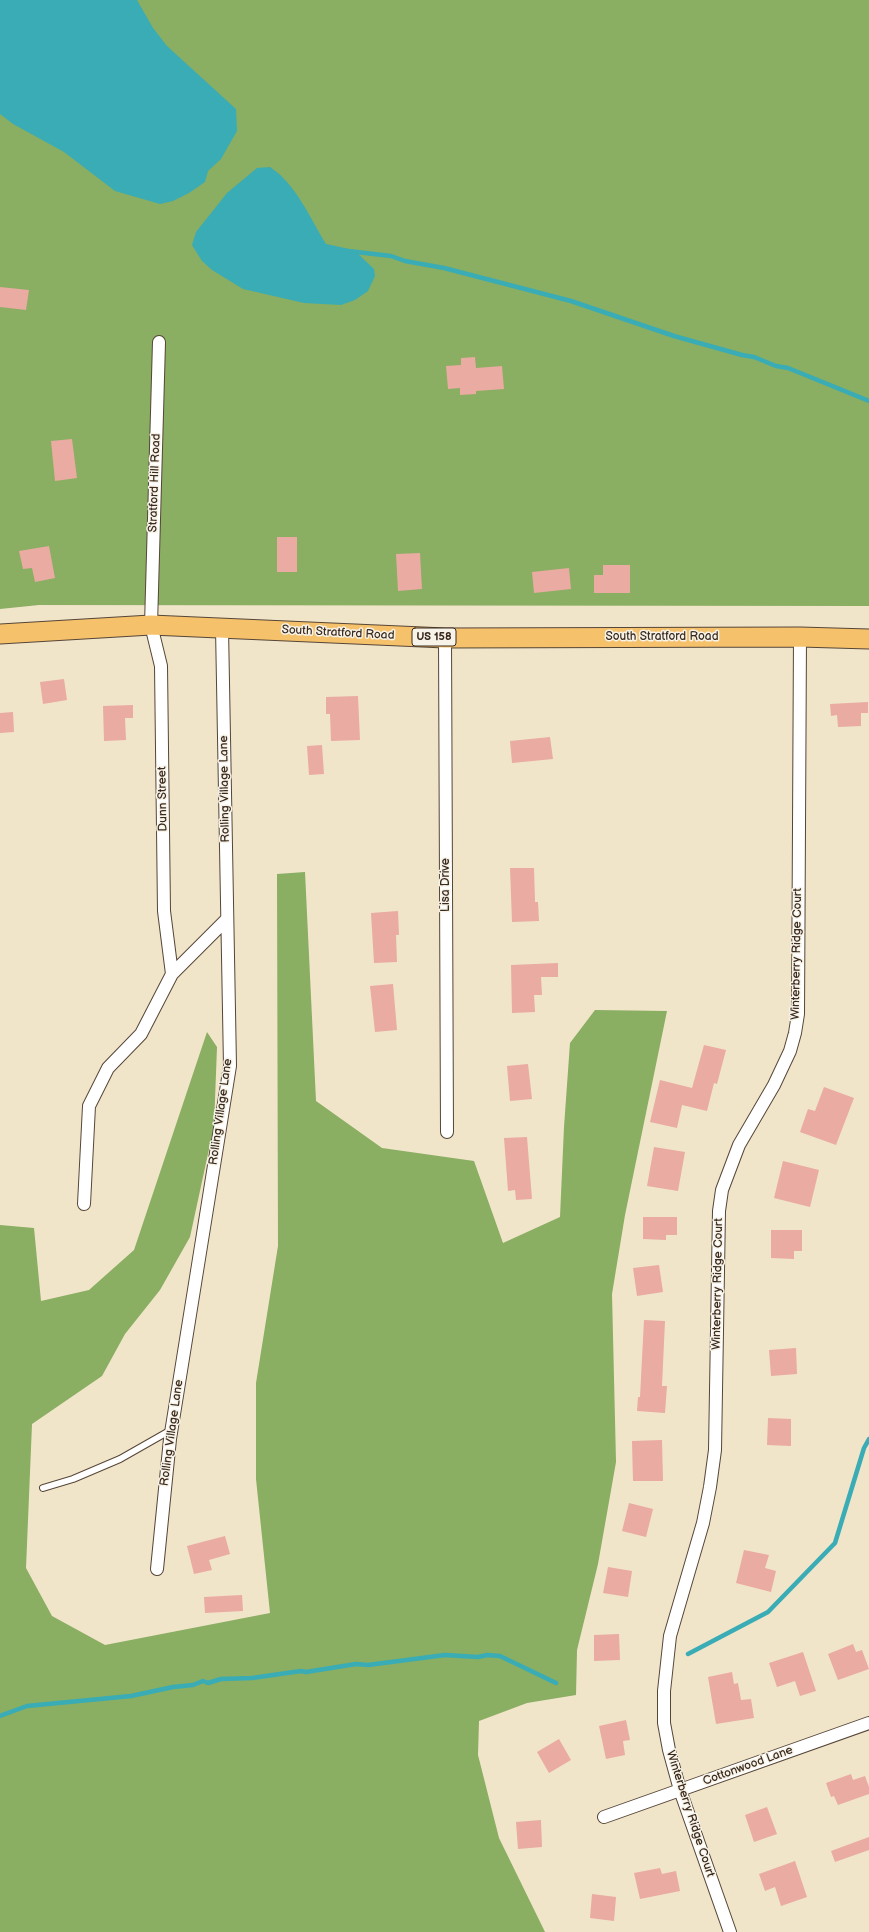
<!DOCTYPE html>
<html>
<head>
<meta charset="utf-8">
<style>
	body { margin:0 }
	canvas { display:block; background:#f0e4c9 }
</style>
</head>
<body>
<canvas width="869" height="1932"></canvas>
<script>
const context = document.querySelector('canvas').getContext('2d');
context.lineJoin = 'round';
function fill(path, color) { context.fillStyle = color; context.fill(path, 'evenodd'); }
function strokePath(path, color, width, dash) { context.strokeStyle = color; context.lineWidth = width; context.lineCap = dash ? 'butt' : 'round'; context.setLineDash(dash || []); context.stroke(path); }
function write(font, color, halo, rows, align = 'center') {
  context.font = font + ' "Balsamiq Sans",sans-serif'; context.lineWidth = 3; context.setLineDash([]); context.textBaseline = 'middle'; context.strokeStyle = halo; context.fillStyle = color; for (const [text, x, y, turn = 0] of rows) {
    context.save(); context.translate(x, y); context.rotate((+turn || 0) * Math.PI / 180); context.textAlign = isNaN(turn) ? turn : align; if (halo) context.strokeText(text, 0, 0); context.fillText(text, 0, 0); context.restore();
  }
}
fill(new Path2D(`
	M 0,0 L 869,0 L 869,606 L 39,605 L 0,609 Z
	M 305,872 L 316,1101 L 382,1148 L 474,1161 L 503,1243 L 560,1217 L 564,1127 L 570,1043 L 595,1010 L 667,1011 L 625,1215 L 612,1294 L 616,1462 L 598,1564 L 577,1650 L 576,1695 L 527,1703 L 479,1721 L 478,1755 L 499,1838 L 545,1932 L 0,1932 L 0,1225 L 34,1228 L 41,1301 L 89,1290 L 134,1250 L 207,1032 L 217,1047 L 214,1126 L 190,1237 L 160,1290 L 125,1334 L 102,1376 L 32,1424 L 26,1568 L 52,1616 L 105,1645 L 270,1613 L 256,1479 L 256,1383 L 278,1246 L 277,874 Z`), '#8aae62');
fill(new Path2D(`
	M 0,0 L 137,0 L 153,28 L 167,46 L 236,109 L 237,131 L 221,159 L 208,171 L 205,182 L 189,193 L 173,201 L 160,204 L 115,191 L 64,152 L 13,124 L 0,114 Z
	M 270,167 C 296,184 310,218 326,244 L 354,250 L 374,269 L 375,276 L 368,291 L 355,300 L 341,305 L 304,303 L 243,289 L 212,270 L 202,261 L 192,245 L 196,232 L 227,193 L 257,168 Z`), '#3aacb5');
strokePath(new Path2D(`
	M 348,251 L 391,256 L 405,261 L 444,268 L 571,301 L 674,336 L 742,355 L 754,357 L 776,366 L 788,368 L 869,401
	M 688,1654 L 768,1612 L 835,1543 L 864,1448 L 869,1439
	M 0,1716 L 27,1706 L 131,1696 L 173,1687 L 193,1685 L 203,1681 L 208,1683 L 221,1679 L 252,1678 L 301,1671 L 306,1672 L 356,1664 L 368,1665 L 445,1655 L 478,1657 L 487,1655 L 500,1656 L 556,1683`), '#3aacb5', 4.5);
fill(new Path2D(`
	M 0,287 L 29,290 L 26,310 L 0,307 Z
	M 475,357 L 476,368 L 502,366 L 504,389 L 476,391 L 476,394 L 460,395 L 460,388 L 448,389 L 446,366 L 461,365 L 461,358 Z
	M 72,439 L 77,478 L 55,481 L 51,441 Z
	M 277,537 L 297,537 L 297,572 L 277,572 Z
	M 49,546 L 55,578 L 35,582 L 32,568 L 23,569 L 19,551 Z
	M 420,553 L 422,589 L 398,591 L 396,554 Z
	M 603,565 L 630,565 L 630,593 L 594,593 L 594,575 L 603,575 Z
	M 569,568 L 571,589 L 534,593 L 532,572 Z
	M 64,679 L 67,700 L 43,704 L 40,682 Z
	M 358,696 L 360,740 L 331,741 L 330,714 L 326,714 L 326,697 Z
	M 868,702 L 868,713 L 861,713 L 861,726 L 838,727 L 837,715 L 831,716 L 830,704 Z
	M 133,705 L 133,718 L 125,718 L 126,740 L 104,741 L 103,706 Z
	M 13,712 L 14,732 L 0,733 L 0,713 Z
	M 550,737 L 553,759 L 512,763 L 510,741 Z
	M 322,745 L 324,774 L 309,775 L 307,746 Z
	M 510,868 L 534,868 L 535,902 L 538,902 L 539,921 L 512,922 Z
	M 398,911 L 399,935 L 396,935 L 397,962 L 374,963 L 371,913 Z
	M 558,963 L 558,977 L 541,977 L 542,995 L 534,995 L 535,1012 L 512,1013 L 511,965 Z
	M 393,984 L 397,1030 L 375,1032 L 370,986 Z
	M 704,1045 L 726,1050 L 717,1084 L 714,1083 L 707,1111 L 682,1105 L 677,1128 L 650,1122 L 660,1080 L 692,1088 Z
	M 528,1064 L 532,1099 L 510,1101 L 507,1066 Z
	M 824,1087 L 854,1098 L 836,1145 L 800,1132 L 808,1109 L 815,1111 Z
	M 527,1137 L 532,1199 L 516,1200 L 515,1190 L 508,1191 L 504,1138 Z
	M 654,1147 L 685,1152 L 678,1191 L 647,1186 Z
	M 783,1161 L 819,1170 L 810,1207 L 774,1198 Z
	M 643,1217 L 677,1217 L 677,1235 L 666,1235 L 666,1240 L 643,1239 Z
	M 771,1230 L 802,1230 L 802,1251 L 794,1251 L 794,1259 L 771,1258 Z
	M 659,1265 L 663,1292 L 637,1296 L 633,1268 Z
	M 644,1320 L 665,1321 L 662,1386 L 667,1386 L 665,1413 L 637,1411 L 638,1397 L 640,1397 Z
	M 796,1348 L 797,1374 L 771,1376 L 769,1350 Z
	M 768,1418 L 791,1419 L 791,1446 L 767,1445 Z
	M 662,1440 L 663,1481 L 633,1481 L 632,1441 Z
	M 629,1503 L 653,1509 L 646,1537 L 622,1531 Z
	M 225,1536 L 230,1554 L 209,1560 L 212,1570 L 194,1574 L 187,1546 Z
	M 744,1550 L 769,1555 L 765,1568 L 776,1571 L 771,1592 L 736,1583 Z
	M 608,1567 L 632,1571 L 628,1597 L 603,1593 Z
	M 242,1595 L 243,1611 L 205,1613 L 204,1597 Z
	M 619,1634 L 620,1660 L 594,1661 L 594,1635 Z
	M 853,1644 L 856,1652 L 862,1650 L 869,1669 L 838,1680 L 828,1654 Z
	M 803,1652 L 816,1691 L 800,1696 L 795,1681 L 777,1687 L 769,1663 Z
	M 732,1672 L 734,1684 L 738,1683 L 741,1700 L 751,1699 L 754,1718 L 716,1724 L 708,1677 Z
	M 626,1720 L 630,1740 L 623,1741 L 625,1755 L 606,1759 L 599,1726 Z
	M 559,1739 L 571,1760 L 549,1773 L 537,1752 Z
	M 851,1774 L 853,1780 L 865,1776 L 869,1787 L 869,1794 L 838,1805 L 834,1796 L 831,1797 L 826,1783 Z
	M 767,1807 L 777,1834 L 754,1842 L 745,1815 Z
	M 541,1820 L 542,1847 L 518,1849 L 516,1822 Z
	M 869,1837 L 869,1850 L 835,1862 L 831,1851 Z
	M 795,1861 L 807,1897 L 781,1906 L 775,1887 L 765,1891 L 759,1874 Z
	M 660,1868 L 662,1874 L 676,1871 L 680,1891 L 640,1899 L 634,1873 Z
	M 592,1894 L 616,1897 L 614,1921 L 590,1918 Z`), '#eaaba3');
const lane = new Path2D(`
	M 43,1488 L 73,1479 L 120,1459 L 171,1430`);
const street = new Path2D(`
	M 159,342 L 151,625 L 161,666 L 164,911 L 172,974
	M 445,638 L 447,1132
	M 84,1204 L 89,1106 L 108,1068 L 141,1034 L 172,974 L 227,919
	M 157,1569 L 170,1439 L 230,1066 L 222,628
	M 604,1817 L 869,1723
	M 730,1932 L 680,1790 L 669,1750 L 664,1723 L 664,1691 L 670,1636 L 703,1523 L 710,1487 L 715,1450 L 719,1211 L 722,1190 L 739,1145 L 774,1085 L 790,1051 L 795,1033 L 798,1014 L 800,637`);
const primary = new Path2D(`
	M 0,634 L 151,625 L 445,638 L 800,637 L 869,639`);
strokePath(lane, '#564638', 8);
strokePath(street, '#564638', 14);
strokePath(primary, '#564638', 21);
strokePath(lane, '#fff', 6);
strokePath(street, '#fff', 12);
strokePath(primary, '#f6c16b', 19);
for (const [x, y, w] of [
	[434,637,44]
]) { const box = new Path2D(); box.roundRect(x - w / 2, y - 9, w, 18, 3); context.fillStyle = '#f7f3e8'; context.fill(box); strokePath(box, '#3b2a1e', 1); }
write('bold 11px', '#3b2a1e', null, [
	["US 158",434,637]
]);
write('12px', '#3b2a1e', '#f7f3e8', [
	["Stratford Hill Road",155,483,-88],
	["South Stratford Road",338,633,3],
	["South Stratford Road",662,637],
	["Rolling Village Lane",225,789,-91],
	["Dunn Street",163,799,-91],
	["Lisa Drive",446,885,-90],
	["Winterberry Ridge Court",797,954,-89],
	["Rolling Village Lane",221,1112,-82],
	["Winterberry Ridge Court",718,1284,-89],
	["Rolling Village Lane",172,1433,-82],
	["Cottonwood Lane",748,1766,-20],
	["Winterberry Ridge Court",690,1814,72]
]);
</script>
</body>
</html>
